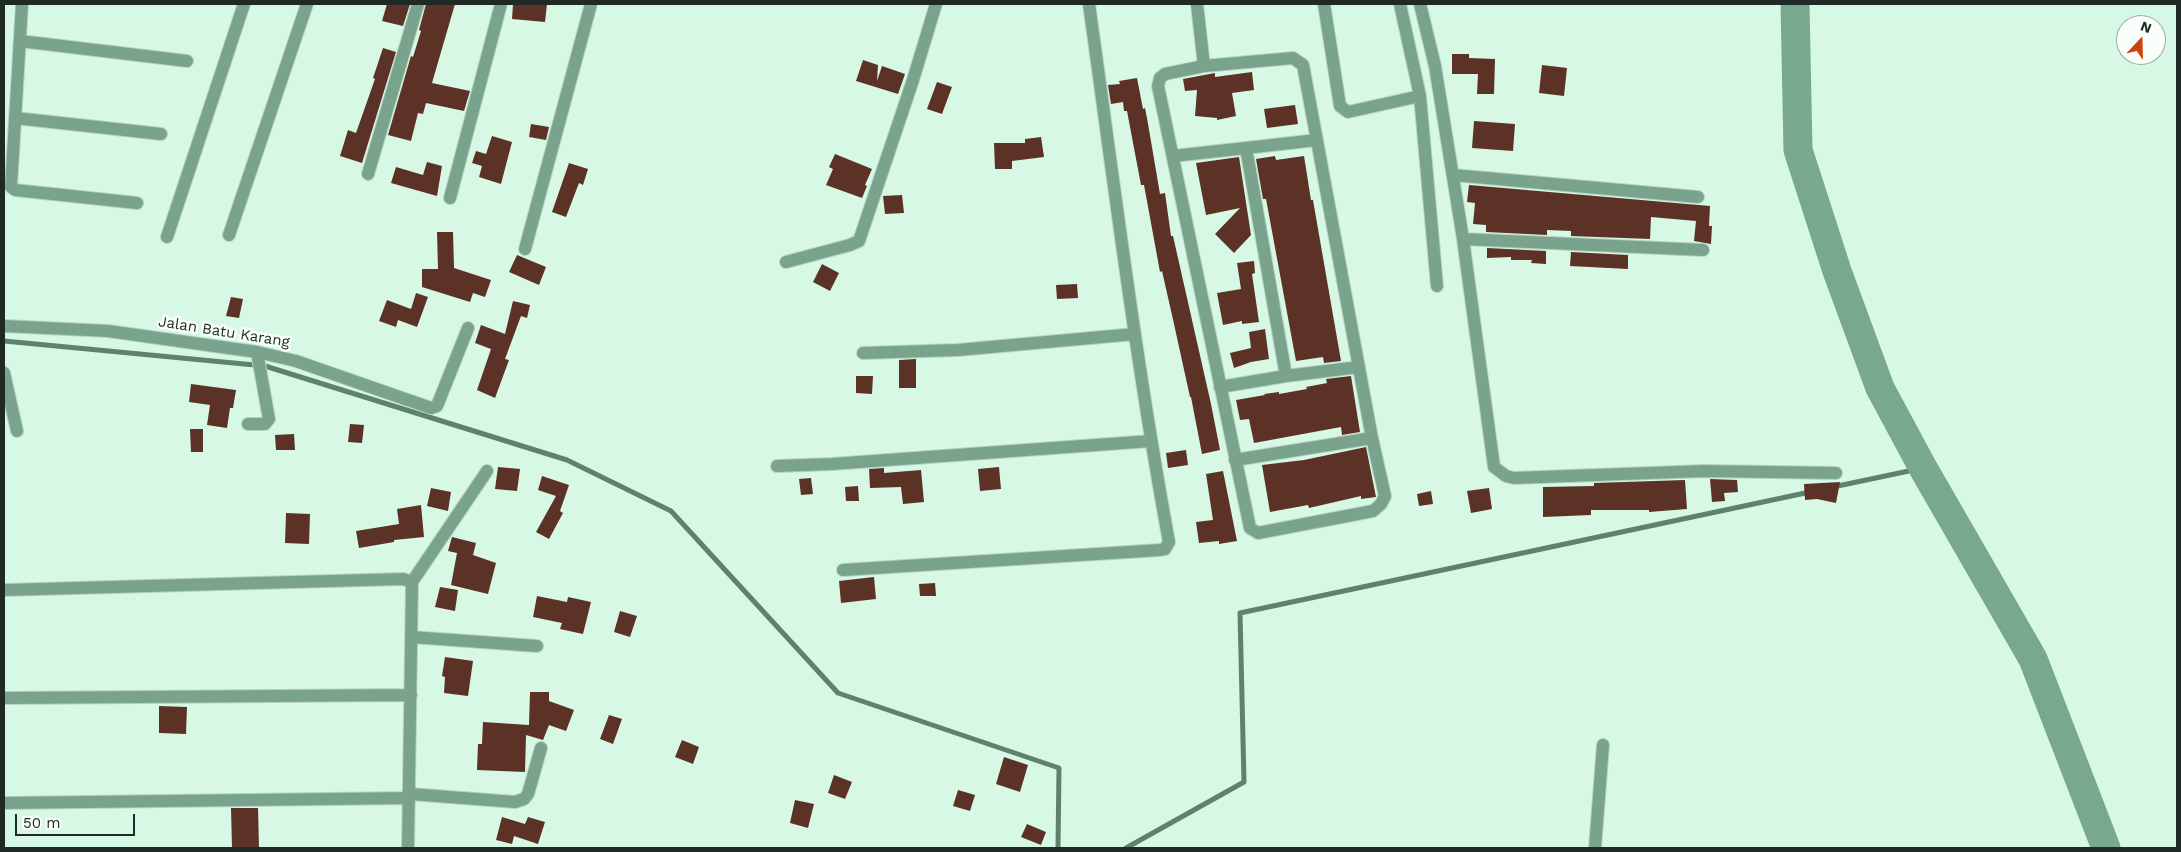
<!DOCTYPE html>
<html>
<head>
<meta charset="utf-8">
<style>
	body { margin:0 }
	#map { position:relative; width:2181px; height:852px; overflow:hidden; background:#d8f8e6; font-family:"Work Sans",sans-serif }
	canvas { display:block }
	.frame { position:absolute; inset:0; border:5px solid #1e2a23; pointer-events:none }
	.north { position:absolute; left:2116px; top:15px; width:50px; height:50px; box-sizing:border-box; background:#f8fefa; border:1px solid #a1a9a4; border-radius:50%; rotate:21deg; font-size:14px; font-weight:700; line-height:20px; text-align:center; color:#1e2a23 }
	.north::after { content:''; display:block; margin:auto; width:18px; height:22px; background:#cb440f; clip-path:polygon(50% 0,100% 100%,50% 72%,0 100%) }
	.scale { position:absolute; left:15px; top:814px; width:120px; height:22px; box-sizing:border-box; border:2px solid #1e2a23; border-top:0; padding-left:6px; font-size:15px; line-height:18px; white-space:nowrap; color:#1e2a23; -webkit-text-stroke:4px #f8fefa; paint-order:stroke }
</style>
</head>
<body>
<div id="map">
<canvas width="2181" height="852"></canvas>
<div class="frame"></div>
<div class="north">N</div>
<div class="scale">50 m</div>
</div>
<script>
const context = document.querySelector('canvas').getContext('2d');
context.lineJoin = 'round';
function strokePath(path, color, width, dash) { context.strokeStyle = color; context.lineWidth = width; context.lineCap = dash ? 'butt' : 'round'; context.setLineDash(dash || []); context.stroke(path); }
function fill(path, color) { context.fillStyle = color; context.fill(path, 'evenodd'); }
function write(font, color, halo, rows, align = 'center') {
  context.font = font + ' "Work Sans",sans-serif'; context.lineWidth = 5; context.setLineDash([]); context.textBaseline = 'middle'; context.strokeStyle = halo; context.fillStyle = color; for (const [text, x, y, turn = 0] of rows) {
    context.save(); context.translate(x, y); context.rotate((+turn || 0) * Math.PI / 180); context.textAlign = isNaN(turn) ? turn : align; if (halo) context.strokeText(text, 0, 0); context.fillText(text, 0, 0); context.restore();
  }
}
strokePath(new Path2D(`
	M 4,341 L 265,366 L 567,460 L 671,511 L 838,693 L 1059,768 L 1058,848
	M 1833,487 L 1923,468
	M 1126,848 L 1244,782 L 1240,613 L 1810,492`), '#5d826e', 5);
strokePath(new Path2D(`
	M 1795,4 L 1798,150 L 1837,271 L 1880,388 L 1923,468 L 2033,659 L 2106,848`), '#78a88e', 29);
fill(new Path2D(`
	M 387,4 L 410,4 L 403,26 L 382,21 Z
	M 426,4 L 455,4 L 432,83 L 470,91 L 464,111 L 426,103 L 423,114 L 418,113 L 411,141 L 388,135 L 411,56 L 413,57 L 421,31 L 419,30 Z
	M 513,4 L 547,4 L 545,22 L 512,19 Z
	M 383,48 L 396,52 L 362,163 L 340,156 L 348,130 L 356,133 L 375,79 L 373,78 Z
	M 1452,54 L 1469,54 L 1469,58 L 1495,59 L 1494,94 L 1477,94 L 1478,74 L 1452,74 Z
	M 863,60 L 878,65 L 877,81 L 882,66 L 905,74 L 898,94 L 856,81 Z
	M 1542,65 L 1567,68 L 1564,96 L 1539,93 Z
	M 1252,72 L 1254,90 L 1232,93 L 1236,116 L 1217,120 L 1217,118 L 1195,116 L 1197,90 L 1185,91 L 1183,79 L 1215,73 L 1215,77 Z
	M 1137,78 L 1143,109 L 1145,108 L 1147,118 L 1160,194 L 1165,193 L 1171,236 L 1173,236 L 1211,404 L 1220,450 L 1202,454 L 1191,397 L 1190,397 L 1174,324 L 1162,271 L 1160,272 L 1144,185 L 1141,185 L 1127,111 L 1124,111 L 1123,102 L 1111,104 L 1108,85 L 1120,84 L 1119,81 Z
	M 937,82 L 952,87 L 942,114 L 927,109 Z
	M 1295,105 L 1298,124 L 1267,128 L 1264,109 Z
	M 1474,121 L 1515,124 L 1513,151 L 1472,148 Z
	M 531,124 L 549,127 L 546,140 L 529,137 Z
	M 492,136 L 512,142 L 501,184 L 479,177 L 482,166 L 472,163 L 476,151 L 486,154 Z
	M 1041,137 L 1044,157 L 1012,161 L 1012,169 L 995,169 L 994,143 L 1025,143 L 1025,139 Z
	M 835,154 L 872,169 L 865,185 L 867,186 L 862,198 L 826,185 L 833,169 L 829,167 Z
	M 1275,156 L 1276,160 L 1304,156 L 1311,200 L 1313,200 L 1341,361 L 1324,363 L 1323,357 L 1296,361 L 1266,199 L 1263,199 L 1256,159 Z
	M 1239,157 L 1251,235 L 1234,253 L 1215,234 L 1240,208 L 1206,215 L 1196,163 Z
	M 427,162 L 442,166 L 437,196 L 391,183 L 396,167 L 423,175 Z
	M 569,163 L 588,169 L 583,185 L 579,183 L 566,217 L 552,212 Z
	M 1469,185 L 1710,206 L 1709,226 L 1712,226 L 1711,244 L 1694,241 L 1696,221 L 1651,217 L 1650,239 L 1571,236 L 1571,231 L 1547,230 L 1547,235 L 1486,232 L 1486,225 L 1473,224 L 1475,203 L 1467,202 Z
	M 902,195 L 904,213 L 885,214 L 883,196 Z
	M 437,232 L 453,232 L 454,268 L 491,280 L 485,297 L 473,293 L 470,302 L 422,287 L 422,269 L 438,269 Z
	M 1487,248 L 1546,251 L 1546,264 L 1531,263 L 1532,260 L 1511,260 L 1511,257 L 1487,258 Z
	M 1571,252 L 1628,255 L 1628,269 L 1570,266 Z
	M 517,255 L 546,267 L 539,285 L 509,272 Z
	M 1254,261 L 1255,273 L 1252,274 L 1259,322 L 1242,324 L 1242,321 L 1223,325 L 1217,293 L 1241,289 L 1237,263 Z
	M 822,264 L 839,273 L 830,291 L 813,282 Z
	M 1077,284 L 1078,298 L 1057,299 L 1056,285 Z
	M 416,293 L 428,297 L 417,327 L 398,320 L 396,327 L 379,321 L 387,300 L 411,309 Z
	M 231,297 L 243,299 L 239,318 L 226,316 Z
	M 513,301 L 530,305 L 527,318 L 521,316 L 505,359 L 509,360 L 495,398 L 477,390 L 491,349 L 475,343 L 481,325 L 505,334 Z
	M 1265,329 L 1269,359 L 1251,362 L 1234,368 L 1230,353 L 1251,348 L 1249,332 Z
	M 916,359 L 916,388 L 899,388 L 899,360 Z
	M 856,376 L 873,376 L 872,394 L 856,393 Z
	M 1351,376 L 1360,432 L 1342,435 L 1341,427 L 1254,443 L 1249,419 L 1240,420 L 1236,400 L 1265,395 L 1264,394 L 1279,392 L 1279,394 L 1307,389 L 1306,387 L 1327,383 L 1326,379 Z
	M 191,384 L 236,390 L 233,408 L 230,408 L 227,428 L 207,425 L 210,405 L 189,402 Z
	M 350,424 L 364,425 L 362,443 L 348,442 Z
	M 190,429 L 203,429 L 203,452 L 191,452 Z
	M 294,434 L 295,450 L 276,450 L 275,435 Z
	M 1366,447 L 1376,497 L 1361,499 L 1361,496 L 1309,508 L 1308,505 L 1270,512 L 1262,465 L 1304,460 Z
	M 1186,450 L 1188,465 L 1168,468 L 1166,453 Z
	M 498,467 L 520,469 L 517,491 L 495,489 Z
	M 999,467 L 1001,489 L 980,491 L 978,469 Z
	M 884,468 L 884,473 L 921,470 L 924,502 L 903,504 L 901,487 L 870,488 L 869,469 Z
	M 1223,471 L 1237,541 L 1219,544 L 1219,541 L 1199,543 L 1196,522 L 1213,520 L 1206,474 Z
	M 542,476 L 569,485 L 560,511 L 563,513 L 549,539 L 536,532 L 556,496 L 538,490 Z
	M 811,478 L 813,494 L 801,495 L 799,479 Z
	M 1710,479 L 1737,480 L 1738,492 L 1724,493 L 1725,501 L 1712,502 Z
	M 1685,480 L 1687,509 L 1649,512 L 1649,510 L 1591,510 L 1591,515 L 1543,517 L 1543,487 L 1594,486 L 1594,483 Z
	M 1840,482 L 1836,503 L 1817,499 L 1805,500 L 1804,484 Z
	M 858,486 L 859,501 L 846,501 L 845,487 Z
	M 431,488 L 451,492 L 448,511 L 427,506 Z
	M 1489,488 L 1492,509 L 1471,513 L 1467,491 Z
	M 1431,491 L 1433,504 L 1419,506 L 1417,494 Z
	M 421,505 L 424,537 L 394,540 L 394,542 L 359,548 L 356,531 L 399,524 L 397,509 Z
	M 286,513 L 310,514 L 309,544 L 285,543 Z
	M 452,537 L 476,543 L 473,555 L 496,563 L 488,594 L 451,585 L 457,553 L 448,551 Z
	M 874,577 L 876,599 L 841,603 L 839,581 Z
	M 935,583 L 936,596 L 920,596 L 919,584 Z
	M 440,587 L 458,590 L 455,611 L 435,607 Z
	M 537,596 L 567,602 L 568,597 L 591,602 L 583,634 L 560,629 L 562,623 L 533,617 Z
	M 620,611 L 637,616 L 630,637 L 614,632 Z
	M 445,657 L 473,661 L 468,696 L 444,693 L 445,677 L 442,676 Z
	M 530,692 L 549,692 L 549,701 L 574,710 L 566,731 L 549,725 L 543,740 L 526,735 L 525,772 L 477,770 L 478,744 L 482,744 L 483,722 L 529,725 Z
	M 159,706 L 187,707 L 186,734 L 159,733 Z
	M 609,715 L 622,719 L 613,744 L 600,739 Z
	M 682,740 L 699,747 L 693,764 L 675,757 Z
	M 1004,757 L 1028,765 L 1020,792 L 996,784 Z
	M 834,775 L 852,782 L 845,799 L 828,793 Z
	M 958,790 L 975,795 L 970,811 L 953,806 Z
	M 795,800 L 814,804 L 808,828 L 790,823 Z
	M 231,808 L 258,808 L 259,848 L 232,848 Z
	M 502,817 L 525,824 L 528,817 L 545,822 L 538,844 L 514,836 L 512,844 L 496,840 Z
	M 1027,824 L 1046,832 L 1041,845 L 1021,837 Z`), '#5b3225');
const minor = new Path2D(`
	M 22,4 L 11,187 L 15,190 L 137,203
	M 1197,4 L 1204,66 L 1165,74 L 1160,78 L 1158,86 L 1250,528 L 1258,533 L 1373,511 L 1381,504 L 1385,496 L 1372,438 L 1303,65 L 1293,58 L 1204,66
	M 1324,4 L 1340,106 L 1348,112 L 1420,96
	M 1400,4 L 1420,96 L 1437,286
	M 1420,4 L 1435,66 L 1463,239 L 1494,467 L 1506,476 L 1514,478 L 1704,471 L 1836,473
	M 20,41 L 187,61
	M 15,118 L 161,134
	M 1246,148 L 1317,140
	M 1173,156 L 1246,148 L 1286,376
	M 368,174 L 418,4
	M 1453,175 L 1698,197
	M 450,198 L 501,4
	M 229,235 L 307,4
	M 167,237 L 244,4
	M 1463,239 L 1703,250
	M 525,249 L 591,4
	M 786,262 L 850,245 L 859,241 L 913,80 L 936,4
	M 4,326 L 108,331 L 257,352 L 296,361 L 431,408 L 437,406 L 468,328
	M 863,353 L 958,350 L 1135,334
	M 4,373 L 17,431
	M 1220,387 L 1286,376 L 1359,367
	M 248,424 L 265,424 L 269,419 L 257,352
	M 1235,460 L 1372,438
	M 777,466 L 832,464 L 1151,441
	M 843,570 L 1160,550 L 1165,549 L 1169,542 C 1136,363 1114,183 1089,4
	M 412,582 L 487,471
	M 4,590 L 403,579 L 412,582 L 408,848
	M 411,637 L 537,646
	M 4,698 L 411,695
	M 410,794 L 515,802 L 524,799 L 528,794 L 541,748
	M 4,803 L 409,798
	M 1595,848 L 1603,745`);
strokePath(minor, '#b7d3c3', 14);
strokePath(minor, '#79a38c', 12);
write('15px', '#1e2a23', '#f8fefa', [
	["Jalan Batu Karang",224,332,9]
]);
</script>
</body>
</html>
